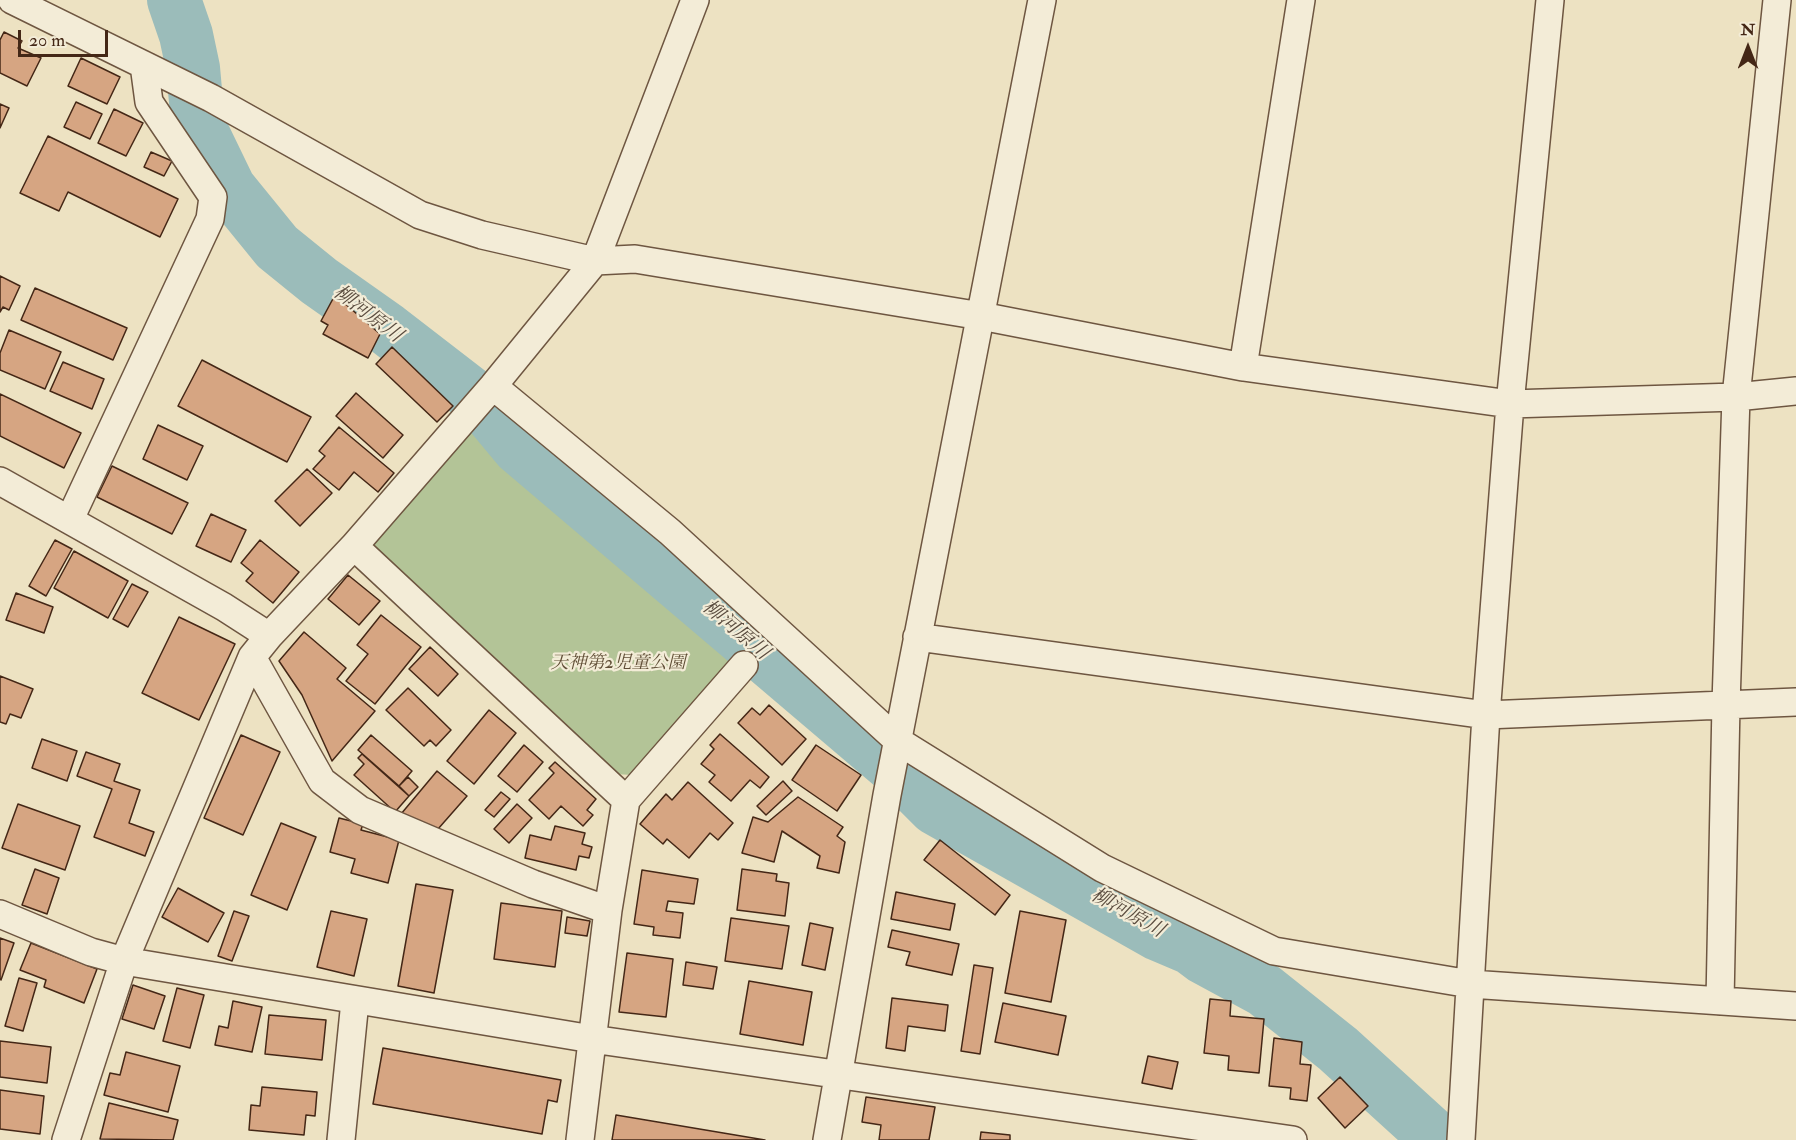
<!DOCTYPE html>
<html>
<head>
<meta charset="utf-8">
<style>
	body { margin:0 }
	#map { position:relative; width:1796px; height:1140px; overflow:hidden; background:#ede2c2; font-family:"IM FELL Double Pica",serif }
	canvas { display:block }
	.north { position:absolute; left:1718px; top:18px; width:60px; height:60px; -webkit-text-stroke:4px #f3ecd7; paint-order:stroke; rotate:0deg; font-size:16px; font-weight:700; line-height:24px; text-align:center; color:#442716 }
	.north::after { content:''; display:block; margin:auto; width:21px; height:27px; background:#442716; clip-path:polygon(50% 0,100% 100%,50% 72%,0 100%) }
	.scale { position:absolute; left:18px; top:30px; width:90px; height:27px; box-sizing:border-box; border:3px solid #442716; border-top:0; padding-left:8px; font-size:18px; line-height:21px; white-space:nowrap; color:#442716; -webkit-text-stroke:4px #f3ecd7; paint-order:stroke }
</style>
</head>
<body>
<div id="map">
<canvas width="1796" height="1140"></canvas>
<div class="north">N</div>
<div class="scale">20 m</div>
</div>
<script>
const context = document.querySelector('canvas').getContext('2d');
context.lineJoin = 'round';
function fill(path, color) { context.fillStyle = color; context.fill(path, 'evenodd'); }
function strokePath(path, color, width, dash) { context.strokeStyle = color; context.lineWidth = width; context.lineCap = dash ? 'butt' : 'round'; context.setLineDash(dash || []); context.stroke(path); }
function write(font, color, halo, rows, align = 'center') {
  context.font = font + ' "IM FELL Double Pica","Noto Serif JP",serif'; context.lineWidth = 4.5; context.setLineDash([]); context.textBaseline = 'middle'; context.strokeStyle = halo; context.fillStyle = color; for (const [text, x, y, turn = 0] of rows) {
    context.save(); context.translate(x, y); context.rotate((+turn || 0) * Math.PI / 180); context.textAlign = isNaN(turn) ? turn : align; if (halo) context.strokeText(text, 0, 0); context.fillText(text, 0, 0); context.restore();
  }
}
fill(new Path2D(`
	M 472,426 L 734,656 L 633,775 L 614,774 L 374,548 L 375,537 Z`), '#b3c497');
strokePath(new Path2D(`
	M 174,0 L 186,35 L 193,68 L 198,124 L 229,188 L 277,247 L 319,281 L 387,329 L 479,400 L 519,448 L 893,766 L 935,808 L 1158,934 L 1191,948 L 1203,957 L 1264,990 L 1338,1049 L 1438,1140`), '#9bbcba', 54);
const building = new Path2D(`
	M 4,32 L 22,41 L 18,48 L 41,58 L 27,86 L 0,73 L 0,40 Z
	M 81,58 L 120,77 L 107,104 L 68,86 Z
	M 76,102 L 102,114 L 90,139 L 64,127 Z
	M 0,104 L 9,108 L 0,128 Z
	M 114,109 L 143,123 L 126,156 L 98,143 Z
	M 48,136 L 178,199 L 160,237 L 68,192 L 59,211 L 20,193 Z
	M 151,152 L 172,161 L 164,176 L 144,167 Z
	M 0,276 L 20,286 L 9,310 L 3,307 L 0,312 Z
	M 35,288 L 127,328 L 113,360 L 21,320 Z
	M 335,295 L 380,334 L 368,358 L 323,334 L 328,325 L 321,321 Z
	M 9,330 L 61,352 L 45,389 L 0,370 L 0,353 Z
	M 392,347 L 453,406 L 437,422 L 376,364 Z
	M 202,360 L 311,417 L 287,462 L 178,406 Z
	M 63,362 L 104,379 L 92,409 L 50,391 Z
	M 356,393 L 403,435 L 383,458 L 336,416 Z
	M 0,394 L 81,433 L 64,468 L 0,436 Z
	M 158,425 L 203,446 L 187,480 L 143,459 Z
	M 339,427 L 394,473 L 378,492 L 354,472 L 339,490 L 313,469 L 325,456 L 319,451 Z
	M 112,466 L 188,503 L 172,534 L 97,497 Z
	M 307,469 L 332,493 L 300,526 L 275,501 Z
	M 211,514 L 246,530 L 231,562 L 196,546 Z
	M 55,540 L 72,549 L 46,596 L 29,586 Z
	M 260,540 L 299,572 L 273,603 L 246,581 L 253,573 L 241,563 Z
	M 74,551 L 128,581 L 108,618 L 54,588 Z
	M 348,575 L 380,601 L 359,625 L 328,599 Z
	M 132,584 L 148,592 L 128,627 L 113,619 Z
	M 16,593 L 53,607 L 44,633 L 6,620 Z
	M 381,615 L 421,647 L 375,704 L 346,681 L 368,654 L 357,645 Z
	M 179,617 L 235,644 L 199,720 L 142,693 Z
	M 304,632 L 346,668 L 337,679 L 375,711 L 332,761 L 302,695 L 279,661 Z
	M 430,647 L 458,674 L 438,696 L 409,669 Z
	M 0,676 L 33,689 L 21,718 L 10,714 L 6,724 L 0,722 Z
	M 408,688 L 451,730 L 436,746 L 430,740 L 424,746 L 386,710 Z
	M 769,705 L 806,739 L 782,765 L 738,723 L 752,708 L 760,715 Z
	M 489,710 L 516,733 L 474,784 L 447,761 Z
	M 720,734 L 769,777 L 760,788 L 750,780 L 731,801 L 709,782 L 715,775 L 701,764 L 714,749 L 710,745 Z
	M 241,735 L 280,752 L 243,835 L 204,818 Z
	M 371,735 L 412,771 L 399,786 L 358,750 Z
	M 42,739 L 77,751 L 67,781 L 32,768 Z
	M 524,745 L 543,762 L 517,792 L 498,776 Z
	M 816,745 L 861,775 L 837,811 L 792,780 Z
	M 86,752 L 120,764 L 114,781 L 140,790 L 129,823 L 154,832 L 145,856 L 94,837 L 112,789 L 77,776 Z
	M 362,754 L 409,796 L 395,812 L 354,775 L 364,764 L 358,758 Z
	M 555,762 L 596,799 L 587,810 L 593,815 L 583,826 L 561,806 L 549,819 L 529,800 L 554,773 L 549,768 Z
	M 437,771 L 467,796 L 438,829 L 401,814 Z
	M 408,777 L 418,787 L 409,796 L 399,786 Z
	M 783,781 L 792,791 L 766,815 L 757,806 Z
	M 688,782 L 733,823 L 718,840 L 710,833 L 689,858 L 667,839 L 663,844 L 640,824 L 666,794 L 672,800 Z
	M 501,792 L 510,799 L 494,817 L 485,810 Z
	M 798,797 L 843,827 L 837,836 L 845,842 L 839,873 L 817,868 L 820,856 L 782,831 L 774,862 L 742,853 L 753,817 L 768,822 Z
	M 18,804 L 80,826 L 65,870 L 2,848 Z
	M 517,804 L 532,818 L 509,843 L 494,829 Z
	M 339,818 L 363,824 L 361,830 L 399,840 L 388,883 L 351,873 L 355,859 L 330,852 Z
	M 281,823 L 316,837 L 287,910 L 251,895 Z
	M 555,826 L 585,833 L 582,844 L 592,847 L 589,858 L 579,856 L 576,870 L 525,858 L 530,835 L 551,840 Z
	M 940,840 L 1010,895 L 995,915 L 924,860 Z
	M 35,869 L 59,878 L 47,914 L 22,905 Z
	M 742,869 L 777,874 L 776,881 L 789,883 L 785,916 L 737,910 Z
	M 642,870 L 698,879 L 694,904 L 668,901 L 666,911 L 683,913 L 680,938 L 653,935 L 654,927 L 634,924 Z
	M 416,884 L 453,890 L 434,993 L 398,986 Z
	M 178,888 L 224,913 L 208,942 L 162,917 Z
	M 896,892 L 955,904 L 950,930 L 891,919 Z
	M 501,903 L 562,911 L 555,967 L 494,959 Z
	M 234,911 L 249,916 L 232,961 L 218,956 Z
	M 331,911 L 367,919 L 354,976 L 317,967 Z
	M 1020,911 L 1066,920 L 1051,1002 L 1005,993 Z
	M 567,917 L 590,921 L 587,936 L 565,933 Z
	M 731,918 L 789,926 L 782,969 L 725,961 Z
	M 810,923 L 833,928 L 825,970 L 802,965 Z
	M 892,930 L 959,944 L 952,975 L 906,965 L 910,952 L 888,947 Z
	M 0,938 L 14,943 L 1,980 L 0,979 Z
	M 31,943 L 97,969 L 84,1003 L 44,987 L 46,980 L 20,970 Z
	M 627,953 L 673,959 L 666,1017 L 619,1012 Z
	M 686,962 L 717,967 L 713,989 L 683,985 Z
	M 974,965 L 993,968 L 980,1054 L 961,1051 Z
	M 19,978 L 37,983 L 23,1031 L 5,1026 Z
	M 749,981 L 812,992 L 803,1045 L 740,1034 Z
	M 133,985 L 165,996 L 154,1029 L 122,1019 Z
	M 177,988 L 204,995 L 190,1048 L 163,1041 Z
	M 892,998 L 948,1005 L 945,1031 L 908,1026 L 905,1051 L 886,1048 Z
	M 1210,999 L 1231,1001 L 1230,1016 L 1264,1019 L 1259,1073 L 1228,1070 L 1229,1056 L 1204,1053 Z
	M 233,1001 L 262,1007 L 252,1052 L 215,1045 L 219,1026 L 228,1028 Z
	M 1003,1003 L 1066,1016 L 1058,1055 L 995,1042 Z
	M 269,1015 L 326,1020 L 322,1060 L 265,1054 Z
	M 1274,1038 L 1302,1042 L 1300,1064 L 1311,1065 L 1307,1101 L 1290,1099 L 1291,1088 L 1269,1086 Z
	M 0,1041 L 51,1047 L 47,1083 L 0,1077 Z
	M 383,1048 L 561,1080 L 557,1102 L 548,1100 L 542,1134 L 373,1104 Z
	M 126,1052 L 180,1066 L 168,1112 L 104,1095 L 110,1073 L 120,1075 Z
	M 1148,1056 L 1178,1062 L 1172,1089 L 1142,1083 Z
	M 1340,1077 L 1368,1106 L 1345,1128 L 1318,1098 Z
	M 262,1087 L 317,1092 L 315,1116 L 306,1115 L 304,1135 L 249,1130 L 251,1105 L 260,1106 Z
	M 0,1090 L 44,1096 L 40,1134 L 0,1129 Z
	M 866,1097 L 935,1107 L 929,1140 L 879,1140 L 881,1125 L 862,1122 Z
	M 109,1103 L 178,1120 L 173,1140 L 100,1139 Z
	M 616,1115 L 765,1140 L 612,1140 Z
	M 981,1132 L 1010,1135 L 1010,1140 L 980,1140 Z`);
fill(building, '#d6a582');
strokePath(building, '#442716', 1.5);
const minor = new Path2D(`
	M 12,0 L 211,98 L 420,215 L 482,235 L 595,261 L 635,259 L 981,316 L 1243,367 L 1510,404 L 1736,397 L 1796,391
	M 1243,367 L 1301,0
	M 493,386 L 670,532 L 898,741 L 1102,868 L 1274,951 L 1470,984 L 1796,1006
	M 0,481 L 224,607 L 269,636
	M 70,519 L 210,219 L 213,197 L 149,102 L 144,65
	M 354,546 L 626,800
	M 917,637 L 1486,715 L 1796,702
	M 252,657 L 322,781 L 360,810 L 533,884 L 608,910
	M 0,914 L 91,952 L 124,961 L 592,1039 L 1293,1140
	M 1720,1001 L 1726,704 L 1736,397 L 1777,0
	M 66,1140 L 124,961 L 252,657 L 269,636 L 354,546 L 493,386 L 595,261 L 695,0
	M 341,1140 L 355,1001
	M 580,1140 L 608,910 L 626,800 L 744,665
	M 827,1140 L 887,795 L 1042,0
	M 1461,1140 L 1486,715 L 1510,404 L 1550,0`);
strokePath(minor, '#6e5641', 30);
strokePath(minor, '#f3ecd7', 27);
write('italic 18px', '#604e36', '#f3ecd7', [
	["天神第2児童公園",618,664]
]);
write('italic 20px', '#5a4c3f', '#f3ecd7', [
	["柳河原川",367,315,37],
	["柳河原川",735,631,40],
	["柳河原川",1127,914,29]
]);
</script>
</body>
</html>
